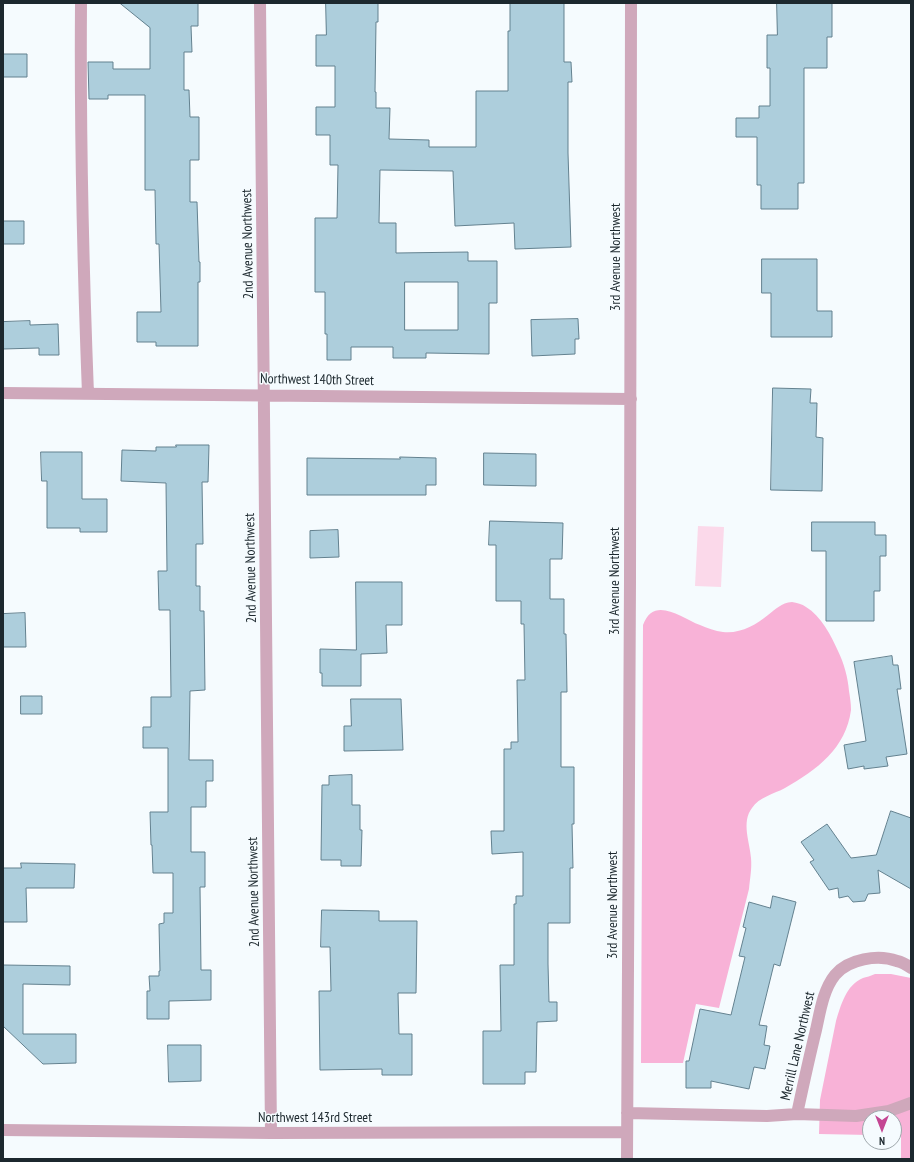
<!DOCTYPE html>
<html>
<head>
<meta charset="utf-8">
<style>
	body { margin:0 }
	#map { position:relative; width:914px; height:1162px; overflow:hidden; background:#f5fbfe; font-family:"PT Sans Narrow",sans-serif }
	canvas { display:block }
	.frame { position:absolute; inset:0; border:4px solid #1c282e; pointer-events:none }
	.north { position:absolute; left:862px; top:1110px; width:40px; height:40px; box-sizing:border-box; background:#f5fbfe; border:1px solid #9ea7ab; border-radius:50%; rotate:180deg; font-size:11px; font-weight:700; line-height:16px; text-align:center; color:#1c282e }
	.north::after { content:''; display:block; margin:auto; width:14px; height:18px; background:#c44693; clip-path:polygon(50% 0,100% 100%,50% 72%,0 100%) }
</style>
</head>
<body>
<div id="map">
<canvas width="914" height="1162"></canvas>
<div class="frame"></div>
<div class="north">N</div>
</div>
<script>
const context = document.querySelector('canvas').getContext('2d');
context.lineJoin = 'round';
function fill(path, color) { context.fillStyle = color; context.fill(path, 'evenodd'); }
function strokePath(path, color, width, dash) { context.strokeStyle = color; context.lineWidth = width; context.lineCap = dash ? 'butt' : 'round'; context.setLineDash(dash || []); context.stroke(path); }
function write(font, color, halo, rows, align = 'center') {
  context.font = font + ' "PT Sans Narrow",sans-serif'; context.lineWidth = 3; context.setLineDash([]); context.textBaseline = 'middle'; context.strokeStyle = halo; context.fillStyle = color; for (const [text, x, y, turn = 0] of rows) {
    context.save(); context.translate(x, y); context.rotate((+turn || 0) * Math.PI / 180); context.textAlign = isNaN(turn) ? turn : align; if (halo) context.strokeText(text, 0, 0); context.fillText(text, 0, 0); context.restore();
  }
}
fill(new Path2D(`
	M 698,526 L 724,527 L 721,587 L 695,586 Z`), '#fbd9ea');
fill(new Path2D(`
	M 792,602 C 797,603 802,604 806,607 C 821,616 831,635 838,651 C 844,663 848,678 849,691 C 850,697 851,704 851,710 C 846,748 817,770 785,788 C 774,794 759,797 752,808 C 741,822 750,843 751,858 C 752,869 750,878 749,889 L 719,1008 L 696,1004 L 683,1063 L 641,1063 L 643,625 C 654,595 681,618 700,625 C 707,628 715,631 723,632 C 740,634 756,625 768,615 C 776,609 781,603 792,602 Z
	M 875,974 L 891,974 L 911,978 L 911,1159 L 901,1159 L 901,1136 L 894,1136 L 894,1118 L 870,1118 L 870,1135 L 819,1134 L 820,1100 L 836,1021 C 841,1005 846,985 863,978 C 866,977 871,976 875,974 Z`), '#f8b2d7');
const building = new Path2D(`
	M 120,3 L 198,3 L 198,26 L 191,26 L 192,52 L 184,52 L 184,90 L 189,90 L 190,117 L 199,117 L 199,160 L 190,160 L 190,202 L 197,202 L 199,262 L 200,262 L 200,282 L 198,282 L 198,346 L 156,346 L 156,342 L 137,342 L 137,312 L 161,312 L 159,244 L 156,244 L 155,190 L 145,190 L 145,95 L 108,95 L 108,99 L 89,99 L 88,62 L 113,62 L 113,69 L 150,69 L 150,28 Z
	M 326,3 L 378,3 L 378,22 L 376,22 L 375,92 L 376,92 L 376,108 L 390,108 L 389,139 L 429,140 L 429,147 L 476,147 L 476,91 L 508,91 L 508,31 L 510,31 L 510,3 L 564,3 L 564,62 L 571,62 L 572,82 L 568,82 L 568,153 L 571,247 L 515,249 L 514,223 L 455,226 L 453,171 L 380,170 L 379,223 L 396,223 L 396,253 L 468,252 L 468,261 L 497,261 L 497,303 L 489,303 L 489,354 L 426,353 L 426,358 L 393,358 L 393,347 L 351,347 L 351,360 L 327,360 L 327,334 L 325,334 L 325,292 L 315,292 L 315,218 L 337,218 L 338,165 L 330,165 L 330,135 L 316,135 L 316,107 L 335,107 L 335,66 L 316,66 L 316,35 L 326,35 ZM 405,282 L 458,282 L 458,330 L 405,330 Z
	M 777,3 L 832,3 L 832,37 L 827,37 L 827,68 L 804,68 L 804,183 L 798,183 L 798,209 L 761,209 L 761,185 L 757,185 L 757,137 L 736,137 L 736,118 L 759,118 L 759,106 L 770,106 L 770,68 L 767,68 L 767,35 L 777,35 Z
	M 3,54 L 27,54 L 27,77 L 3,77 Z
	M 3,221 L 24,221 L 24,244 L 3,244 Z
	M 762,259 L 817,259 L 817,311 L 832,311 L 832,337 L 771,337 L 771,293 L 762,293 Z
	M 578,319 L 579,339 L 575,339 L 575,354 L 532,356 L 531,320 Z
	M 30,321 L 30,325 L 58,324 L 59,355 L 39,355 L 39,348 L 3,349 L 3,322 Z
	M 773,388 L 811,389 L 810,403 L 817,403 L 816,437 L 823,438 L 822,491 L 771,490 Z
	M 176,445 L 209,445 L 208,482 L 202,482 L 203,544 L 196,544 L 196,586 L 200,586 L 200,611 L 204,611 L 205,690 L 190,691 L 189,760 L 213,760 L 213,781 L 206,781 L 206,807 L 191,807 L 191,852 L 205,852 L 205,887 L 200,887 L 201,970 L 211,970 L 211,1000 L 169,1001 L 169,1019 L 147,1019 L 147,991 L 150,991 L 149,976 L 159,976 L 159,971 L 160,971 L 159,924 L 164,923 L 164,913 L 173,913 L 173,873 L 153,873 L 152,845 L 151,845 L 150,812 L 168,812 L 168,748 L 143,748 L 143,727 L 151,727 L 151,697 L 171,697 L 170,610 L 159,610 L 158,571 L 167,571 L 166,483 L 121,481 L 122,450 L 156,451 L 156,447 L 176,447 Z
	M 41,452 L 82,452 L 82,499 L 107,499 L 107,532 L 80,532 L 80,528 L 47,528 L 47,481 L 42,481 Z
	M 484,453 L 536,454 L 536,486 L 484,485 Z
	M 400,457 L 436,458 L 436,485 L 426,485 L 426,495 L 307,495 L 307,458 L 400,459 Z
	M 490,521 L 563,523 L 562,559 L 550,559 L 550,599 L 564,599 L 564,634 L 566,634 L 567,692 L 561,692 L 561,767 L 574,767 L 574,824 L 572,824 L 573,868 L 570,868 L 570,923 L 548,923 L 548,964 L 549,1002 L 557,1002 L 557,1021 L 537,1022 L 536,1072 L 525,1072 L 525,1084 L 483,1084 L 483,1031 L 501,1031 L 500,965 L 514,965 L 514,904 L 516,904 L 516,896 L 523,896 L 523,852 L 492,854 L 491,831 L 504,831 L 504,749 L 511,749 L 511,742 L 518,742 L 517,680 L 525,680 L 524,624 L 521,624 L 521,601 L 496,601 L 496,545 L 489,545 Z
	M 812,522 L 875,522 L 875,535 L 886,535 L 886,556 L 880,556 L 880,591 L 874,591 L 874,621 L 826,621 L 826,551 L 812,551 Z
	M 338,530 L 339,557 L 310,558 L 310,531 Z
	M 356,582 L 402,582 L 402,625 L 386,625 L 387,653 L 361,654 L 361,686 L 322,686 L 322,673 L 320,673 L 320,649 L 356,650 Z
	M 25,613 L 26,647 L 3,647 L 3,614 Z
	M 892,656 L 893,665 L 898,665 L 901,689 L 897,689 L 907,754 L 886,757 L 888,766 L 864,769 L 864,766 L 848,769 L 844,745 L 866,741 L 854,662 Z
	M 21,696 L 42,696 L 42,714 L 21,714 Z
	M 351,699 L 401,699 L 403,750 L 344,751 L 344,726 L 351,726 Z
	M 352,775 L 352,805 L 360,805 L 360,830 L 362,830 L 361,866 L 341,866 L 341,860 L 321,860 L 322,785 L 329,785 L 329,776 Z
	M 891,811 L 911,818 L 911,889 L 878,870 L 880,893 L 868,894 L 865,901 L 853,902 L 848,896 L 839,898 L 838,888 L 829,890 L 810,862 L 814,860 L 801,842 L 827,824 L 851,858 L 876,855 Z
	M 21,863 L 75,864 L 74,888 L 26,888 L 27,922 L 3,922 L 3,868 L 21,868 Z
	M 773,896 L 796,902 L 780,966 L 774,964 L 759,1025 L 767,1026 L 764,1045 L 770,1046 L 765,1069 L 754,1067 L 749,1089 L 711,1081 L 711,1088 L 686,1088 L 686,1061 L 689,1061 L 700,1009 L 731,1015 L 745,957 L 739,956 L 746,928 L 743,927 L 749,902 L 770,908 Z
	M 322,910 L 379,911 L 379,921 L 417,921 L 416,993 L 398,993 L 399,1034 L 412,1034 L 412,1075 L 382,1075 L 382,1069 L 320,1070 L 319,991 L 331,991 L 330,947 L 321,947 Z
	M 3,965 L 70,966 L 70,985 L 23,984 L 23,1034 L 76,1034 L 76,1063 L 43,1064 L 3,1026 Z
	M 168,1045 L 201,1045 L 201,1081 L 169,1082 Z`);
fill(building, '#adcedc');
strokePath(building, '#63818f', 1);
strokePath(new Path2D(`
	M 81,3 C 80,133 83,264 88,394
	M 260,3 L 271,1133
	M 3,393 L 631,399
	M 911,968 C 907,965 902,962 897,961 C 878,954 848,959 835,975 C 823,990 820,1012 816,1030 C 809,1058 803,1086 797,1114 L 856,1116 L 889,1111 L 911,1103
	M 627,1113 L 767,1116 L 797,1114
	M 3,1130 L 271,1133 L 627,1132
	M 627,1159 L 630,581 L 631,3`), '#cfa8bb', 12);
write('14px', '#1c282e', '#f5fbfe', [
	["2nd Avenue Northwest",248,244,-91],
	["3rd Avenue Northwest",616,257,-90],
	["Northwest 140th Street",317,380,1],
	["2nd Avenue Northwest",251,568,-91],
	["3rd Avenue Northwest",615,581,-90],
	["2nd Avenue Northwest",254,892,-91],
	["3rd Avenue Northwest",613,905,-90],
	["Merrill Lane Northwest",798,1046,-77],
	["Northwest 143rd Street",315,1118]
]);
</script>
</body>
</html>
